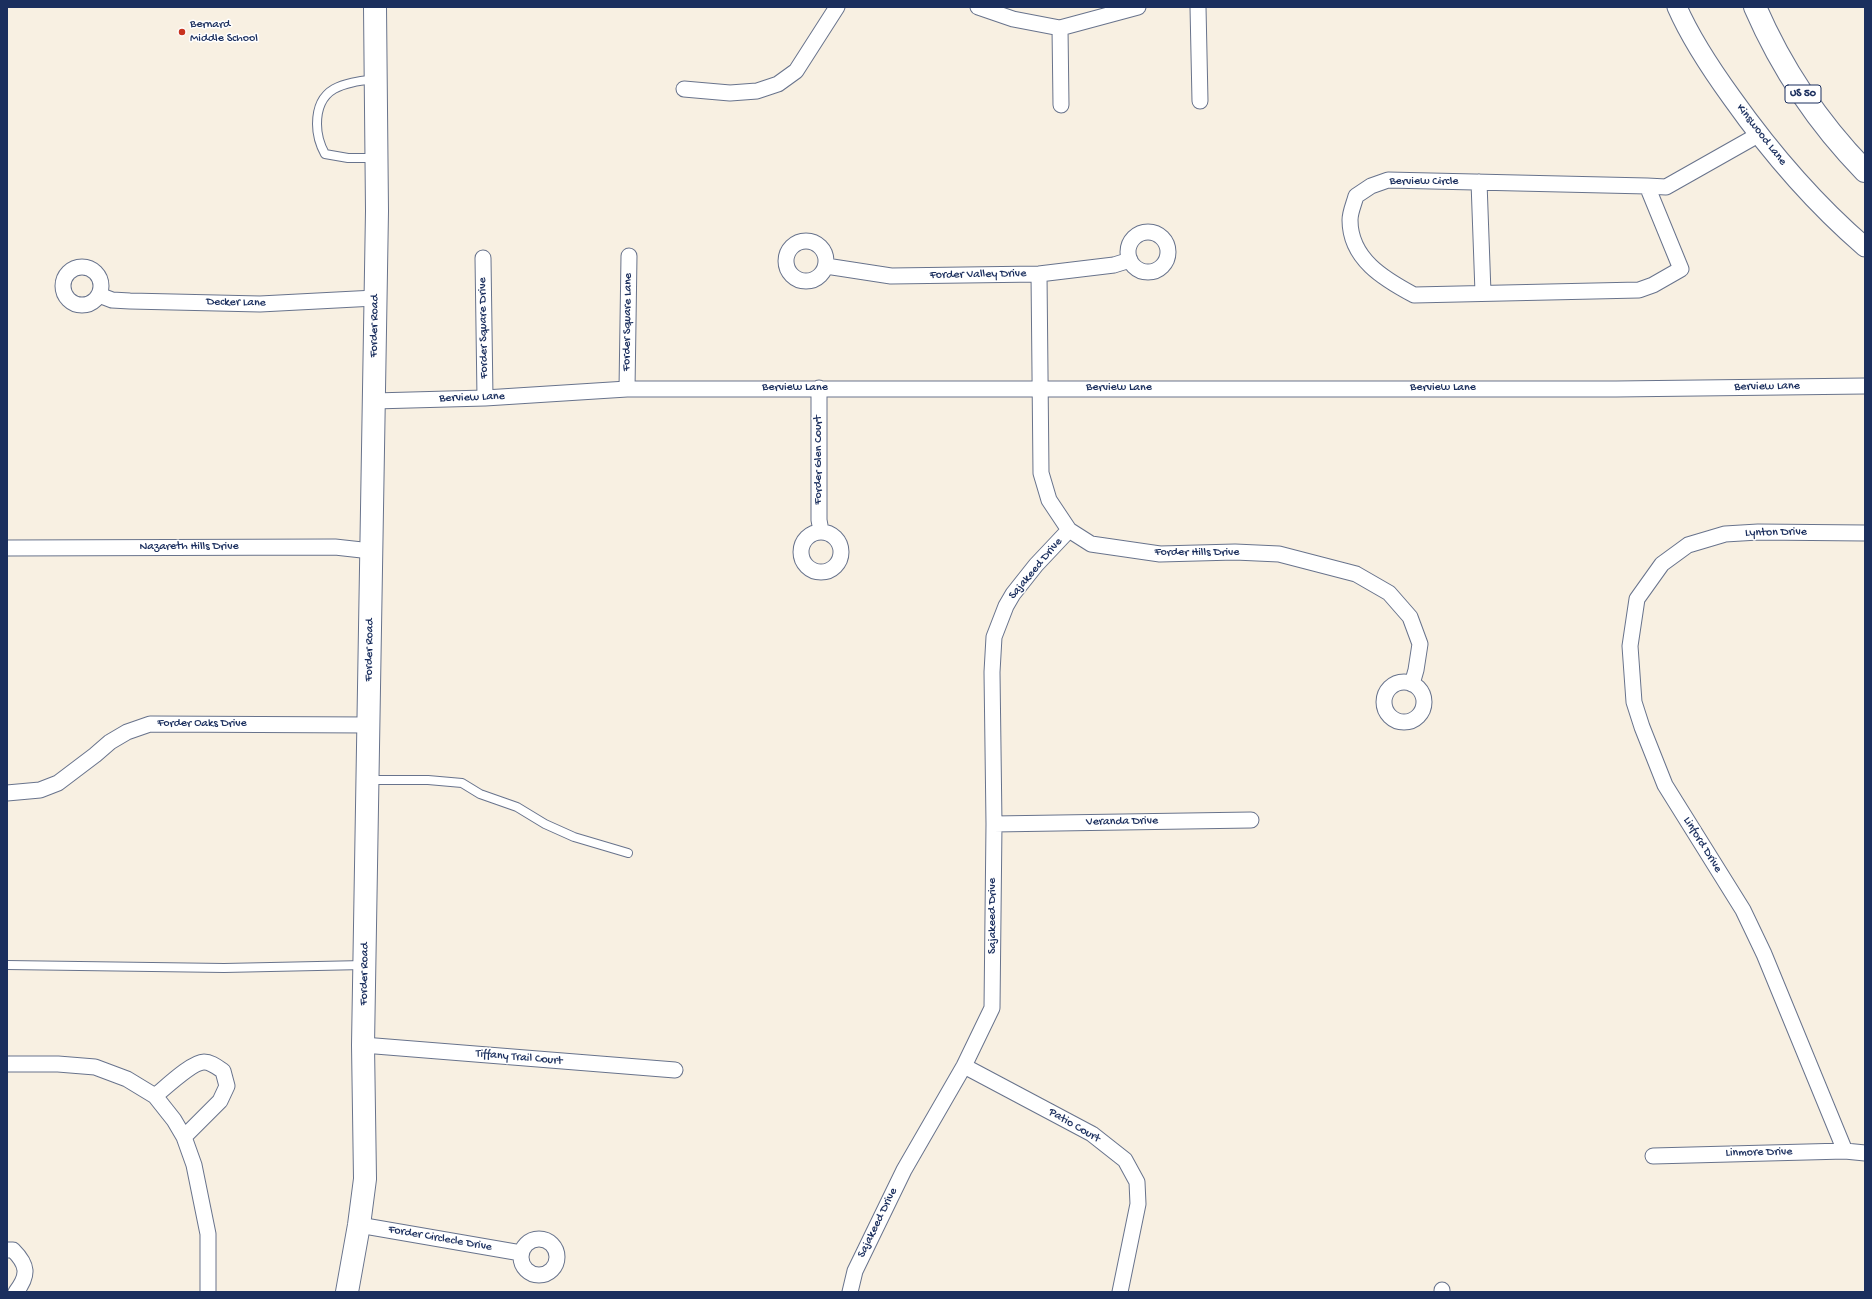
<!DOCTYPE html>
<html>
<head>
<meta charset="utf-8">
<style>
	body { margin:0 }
	#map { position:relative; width:1872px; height:1299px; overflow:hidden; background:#f8f0e2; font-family:"Gochi Hand",sans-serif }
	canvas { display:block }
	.frame { position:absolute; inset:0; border:8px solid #1b2f5e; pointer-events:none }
</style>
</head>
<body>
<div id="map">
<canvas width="1872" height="1299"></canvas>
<div class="frame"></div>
</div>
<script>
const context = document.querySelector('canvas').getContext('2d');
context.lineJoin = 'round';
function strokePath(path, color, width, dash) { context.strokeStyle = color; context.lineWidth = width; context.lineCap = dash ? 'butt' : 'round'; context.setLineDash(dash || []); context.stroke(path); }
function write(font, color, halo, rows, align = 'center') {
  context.font = font + ' "Gochi Hand",sans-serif'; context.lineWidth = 3; context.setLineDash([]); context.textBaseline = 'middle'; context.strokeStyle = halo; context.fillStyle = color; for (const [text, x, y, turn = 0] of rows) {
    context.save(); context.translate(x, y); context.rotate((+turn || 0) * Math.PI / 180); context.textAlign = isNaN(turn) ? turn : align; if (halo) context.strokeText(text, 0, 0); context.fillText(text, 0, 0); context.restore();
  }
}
const service = new Path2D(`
	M 375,79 C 344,83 317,86 317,124 C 317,135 320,145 325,154 L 348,158 L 376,158
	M 369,780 L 428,780 L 462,783 L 480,794 L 517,807 L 545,824 L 574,837 L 628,853
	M 7,965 L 224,968 L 364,965`);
const minor = new Path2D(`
	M 978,7 L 1013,19 L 1060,28 L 1138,7
	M 1198,7 L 1200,101
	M 1060,28 L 1061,105
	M 684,89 L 730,93 L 757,91 L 778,84 L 796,71 L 837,7
	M 1479,182 L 1483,293
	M 1647,186 L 1681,269 L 1653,285 L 1639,290 L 1414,295 C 1384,279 1350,259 1350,220 C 1350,212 1354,204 1356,196 L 1371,186 L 1388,180 L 1647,186 L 1666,187 L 1758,135
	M1128 252a20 20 0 1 1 40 0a20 20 0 1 1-40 0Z
	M786 261a20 20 0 1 1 40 0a20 20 0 1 1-40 0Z
	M 483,258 L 485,398
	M 826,266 L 891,276 L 1039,274 L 1114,265 L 1130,260
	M63 286a19 19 0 1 1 38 0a19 19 0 1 1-38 0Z
	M 1039,274 L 1041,473 L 1049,500 L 1069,530 L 1091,544 L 1160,554 L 1235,552 L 1279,554 L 1356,574 L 1389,593 L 1410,617 L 1420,644 L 1416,670 L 1412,684
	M 99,295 L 112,300 L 130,301 L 260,304 L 375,298
	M 819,388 L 819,520 L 821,531
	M 627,389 L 629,256
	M 374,401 L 485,398 L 627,389 L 1616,389 L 1865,386
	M801 552a20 20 0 1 1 40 0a20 20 0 1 1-40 0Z
	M 7,548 L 335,547 L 371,551
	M1384 702a20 20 0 1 1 40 0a20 20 0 1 1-40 0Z
	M 7,793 L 40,790 L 58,783 L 95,755 L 110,742 L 127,732 L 150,724 L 369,725
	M 994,824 L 1251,820
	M 363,1045 L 675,1070
	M 7,1064 L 58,1064 L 95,1067 L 127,1079 L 155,1096 L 174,1120 L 184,1137 L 194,1165 L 208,1234 L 208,1292
	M 964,1066 L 1092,1134 L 1125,1160 L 1137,1182 L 1138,1204 L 1120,1292
	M 155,1096 C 165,1088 192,1062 204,1062 C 211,1062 217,1067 223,1071 L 227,1086 L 220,1101 L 184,1137
	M 1845,1151 L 1764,954 L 1743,910 L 1665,785 L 1642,727 L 1634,702 L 1630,646 L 1637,599 L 1662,564 L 1688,545 L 1725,534 L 1758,532 L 1865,533
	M 1653,1156 L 1845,1151 L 1865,1153
	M 359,1225 L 521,1253
	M521 1257a18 18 0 1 1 36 0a18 18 0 1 1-36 0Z
	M 7,1250 L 13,1250 C 28,1265 29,1275 16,1292
	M 850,1292 L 855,1271 L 904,1170 L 964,1066 L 992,1008 L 994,824 L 992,672 L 994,637 L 1006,606 L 1013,594 L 1036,565 L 1069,530
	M 1442,1292 L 1442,1290`);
const tertiary = new Path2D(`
	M 1677,7 C 1691,39 1711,69 1732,98 C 1771,153 1814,203 1865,247`);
const secondary = new Path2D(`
	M 347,1292 L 359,1225 L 365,1179 L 363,1045 L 377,211 L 375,7`);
const motorway = new Path2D(`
	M 1755,7 C 1781,67 1819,124 1865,171`);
strokePath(service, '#68738c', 10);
strokePath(minor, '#68738c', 17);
strokePath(tertiary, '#68738c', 21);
strokePath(secondary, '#68738c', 24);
strokePath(motorway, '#68738c', 24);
strokePath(service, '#fff', 8);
strokePath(minor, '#fff', 15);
strokePath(tertiary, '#fff', 19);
strokePath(secondary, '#fff', 22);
strokePath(motorway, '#fff', 22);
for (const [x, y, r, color] of [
	[182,32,4,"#c8321e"]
]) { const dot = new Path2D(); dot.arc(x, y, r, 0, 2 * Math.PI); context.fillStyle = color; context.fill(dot); strokePath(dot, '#fff', 1.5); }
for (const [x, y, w] of [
	[1803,94,36]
]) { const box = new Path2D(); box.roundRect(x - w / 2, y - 9, w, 18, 3); context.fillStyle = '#fff'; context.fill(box); strokePath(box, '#1b2f5e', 1); }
write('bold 11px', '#1b2f5e', null, [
	["US 50",1803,94]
]);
write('12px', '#1b2f5e', '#fff', [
	["Bernard",190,25],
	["Middle School",190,39]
], 'left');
write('12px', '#1b2f5e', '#fff', [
	["Kinswood Lane",1761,135,52],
	["Berview Circle",1424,182],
	["Forder Valley Drive",978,275,-1],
	["Decker Lane",236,303,1],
	["Forder Square Lane",628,322,-89],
	["Forder Road",375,326,-89],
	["Forder Square Drive",484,328,-91],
	["Berview Lane",1767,387,-1],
	["Berview Lane",795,388],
	["Berview Lane",1119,388],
	["Berview Lane",1443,388],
	["Berview Lane",472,398,-2],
	["Forder Glen Court",819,460,-90],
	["Lynton Drive",1776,533,-1],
	["Nazareth Hills Drive",189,547],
	["Forder Hills Drive",1197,553],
	["Sajakeed Drive",1036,569,-50],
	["Forder Road",370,650,-89],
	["Forder Oaks Drive",202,724],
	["Veranda Drive",1122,822,-1],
	["Linford Drive",1702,845,58],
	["Sajakeed Drive",993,916,-90],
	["Forder Road",365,974,-89],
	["Tiffany Trail Court",519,1058,5],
	["Patio Court",1074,1126,30],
	["Linmore Drive",1759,1153,-1],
	["Sajakeed Drive",878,1223,-64],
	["Forder Circlecle Drive",440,1239,10]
]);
</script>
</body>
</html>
